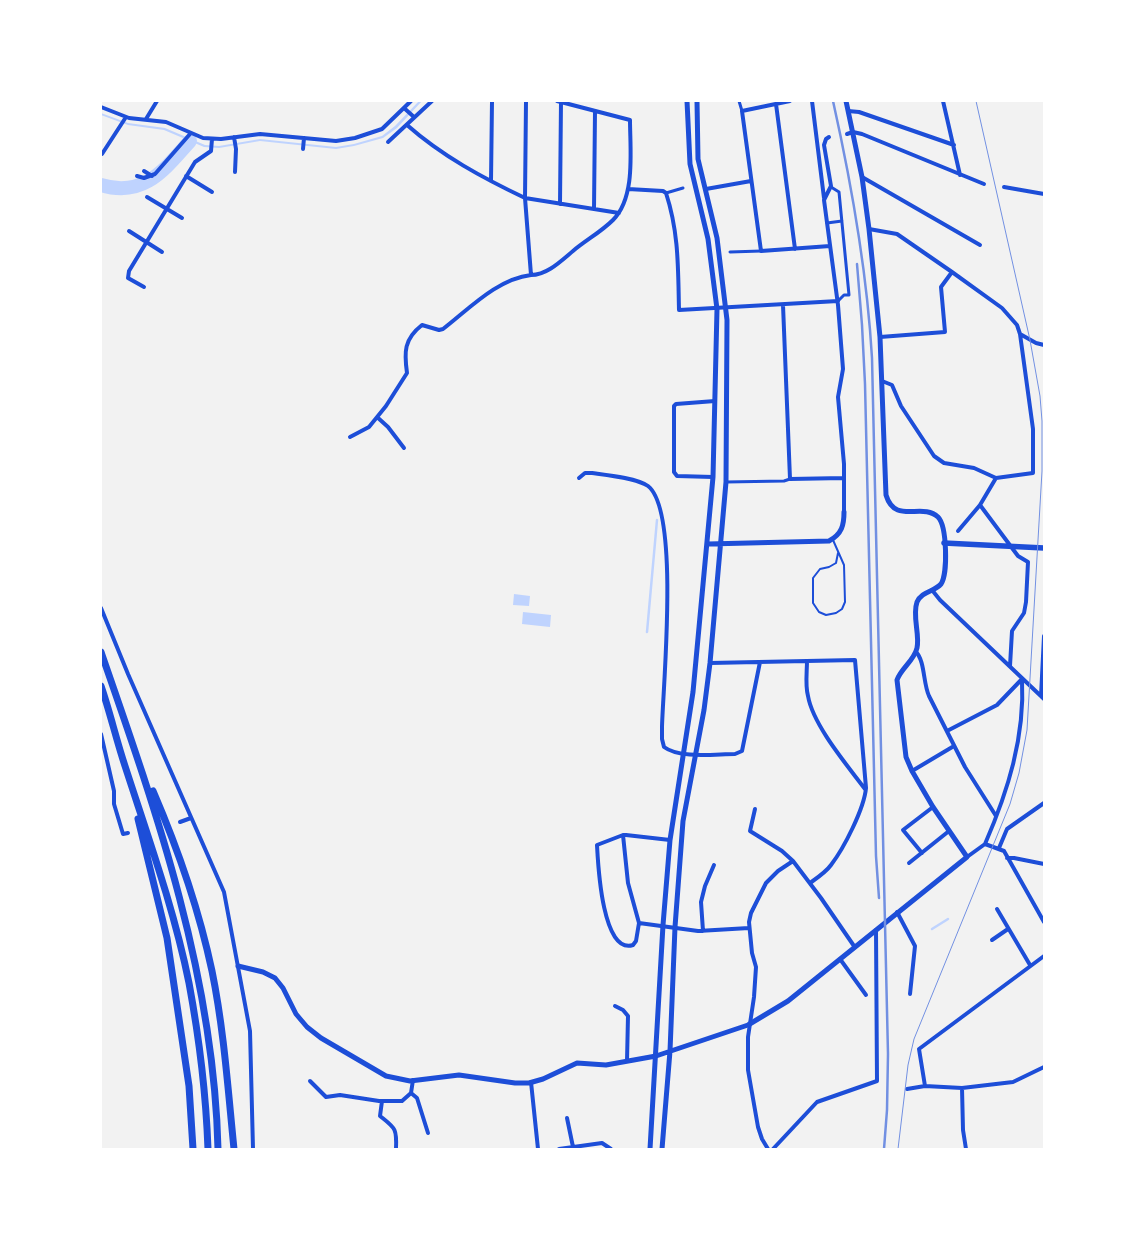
<!DOCTYPE html>
<html>
<head>
<meta charset="utf-8">
<style>
	body { margin:0 }
	#map { position:relative; width:1145px; height:1250px; overflow:hidden; background:#f2f2f2; font-family:"Roboto Serif",serif }
	canvas { display:block }
	.frame { position:absolute; inset:0; border:102px solid #fff; pointer-events:none }
</style>
</head>
<body>
<div id="map">
<canvas width="1145" height="1250"></canvas>
<div class="frame"></div>
</div>
<script>
const context = document.querySelector('canvas').getContext('2d');
context.lineJoin = 'round';
function fill(path, color) { context.fillStyle = color; context.fill(path, 'evenodd'); }
function strokePath(path, color, width, dash) { context.strokeStyle = color; context.lineWidth = width; context.lineCap = dash ? 'butt' : 'round'; context.setLineDash(dash || []); context.stroke(path); }
fill(new Path2D(`
	M 419,101 L 422,101 L 397,128 L 383,138 L 354,146 L 336,149 L 260,141 L 219,148 L 204,147 L 164,130 L 128,125 L 101,115 L 101,113 L 128,123 L 165,128 L 205,145 L 219,146 L 260,139 L 336,147 L 354,144 L 382,136 L 395,126 Z
	M 514,594 L 530,596 L 529,606 L 513,605 Z
	M 523,612 L 551,615 L 550,627 L 522,624 Z`), '#bfd3fe');
strokePath(new Path2D(`
	M 647,632 L 657,520
	M 932,929 L 948,919`), '#bfd3fe', 2.5);
strokePath(new Path2D(`
	M 101,185 C 144,198 164,170 190,141`), '#bfd3fe', 14);
strokePath(new Path2D(`
	M 833,540 L 844,565 L 845,602 L 842,609 L 836,613 L 826,615 L 819,612 L 813,603 L 813,578 L 820,569 L 829,567 L 836,563 L 838,553`), '#1d4ed8', 2);
strokePath(new Path2D(`
	M 739,101 L 742,111
	M 831,187 L 839,192 L 849,295 L 844,295 L 838,301
	M 666,193 L 683,188
	M 827,223 L 842,221
	M 730,252 L 761,251
	M 726,482 L 784,481 L 790,479`), '#1d4ed8', 3);
strokePath(new Path2D(`
	M 526,101 L 525,198 L 619,213
	M 790,101 L 742,111 L 761,251 L 830,246
	M 812,101 L 824,198
	M 943,101 L 960,175
	M 776,104 L 795,249
	M 101,107 L 129,118 L 166,122 L 203,138 L 221,139 L 260,134 L 336,141 L 355,138 L 382,129 L 411,101
	M 404,108 L 414,117
	M 848,111 L 859,112 L 954,145
	M 146,119 L 157,101
	M 847,134 L 853,132 L 862,134 L 984,184
	M 234,137 L 236,149 L 235,172
	M 829,137 L 826,139 L 824,145 L 831,186 L 824,200 L 838,305 L 843,369 L 838,397 L 844,464 L 844,512
	M 388,142 L 432,101
	M 303,149 L 304,138
	M 102,154 L 126,117
	M 144,171 L 152,176
	M 137,176 L 144,178 L 155,174 L 190,134
	M 186,176 L 212,192
	M 862,177 L 980,245
	M 491,181 L 492,101
	M 1004,187 L 1044,194
	M 628,189 L 663,191 L 666,193 C 679,233 678,268 679,310 L 838,301
	M 706,189 L 751,181
	M 147,197 L 182,218
	M 560,204 L 561,101
	M 594,209 L 595,111
	M 869,229 L 897,234 L 952,272 L 1002,308 L 1017,325 L 1020,334 L 1033,429 L 1033,473 L 996,478 L 974,468 L 944,463 L 934,456 L 901,406 L 892,385 L 882,381
	M 129,231 L 162,252
	M 531,275 C 547,275 561,261 573,251 C 586,240 601,232 613,220 C 636,197 630,150 630,120 L 557,101
	M 144,287 L 128,278 L 129,271 L 195,162 L 211,151 L 212,139
	M 783,305 L 790,479 L 844,478
	M 1020,334 L 1036,343 L 1044,345
	M 880,337 L 945,332 L 941,287 L 952,272
	M 377,417 L 388,427 L 404,448
	M 350,437 L 369,427 L 386,406 L 407,373 C 404,352 404,339 422,325 L 439,330 L 443,329 C 469,309 497,279 531,275 L 525,198 C 483,178 442,156 407,125
	M 713,477 L 677,476 L 674,472 L 674,406 L 676,404 L 715,401
	M 579,478 L 585,473 L 592,473 C 607,475 637,478 648,486 C 680,511 663,685 662,727 L 662,739 L 664,747 C 680,759 715,754 735,754 L 742,751 L 760,662
	M 980,505 L 1018,556 L 1028,562 L 1026,602 L 1024,613 L 1012,631 L 1010,666
	M 958,531 L 980,505 L 996,478
	M 932,590 L 940,600 L 1044,699
	M 101,608 L 128,674 L 224,892 L 250,1031 L 253,1149
	M 916,652 C 925,661 923,683 929,696 L 965,767 L 996,816
	M 807,661 C 807,672 805,685 808,696 C 813,725 847,765 865,789
	M 710,663 L 855,660 L 866,788 C 864,809 844,848 831,865 C 826,872 817,878 810,883
	M 1041,696 L 1044,636
	M 947,731 L 997,705 L 1022,679
	M 101,734 L 114,791 L 114,804 L 123,834 L 128,833
	M 912,771 L 954,746
	M 755,809 L 750,831 L 782,851 L 793,861 L 821,898 L 854,946
	M 180,822 L 191,818
	M 623,835 L 628,883 L 639,923 L 636,941 L 633,945 C 602,955 598,863 597,845 L 623,835 L 626,835 L 670,840
	M 985,844 C 1008,791 1025,737 1022,679
	M 999,848 L 1007,829 L 1044,803
	M 922,853 L 903,830 L 933,807
	M 967,857 L 985,844 L 1004,851 L 1044,922
	M 1007,858 L 1014,858 L 1044,864
	M 909,863 L 949,831
	M 997,909 L 1030,965
	M 897,912 L 915,946 L 910,994
	M 639,923 L 698,931 L 749,928
	M 703,931 L 701,902 L 705,886 L 714,865
	M 992,940 L 1008,929
	M 840,959 L 866,995
	M 615,1006 L 623,1010 L 628,1016 L 627,1061
	M 310,1081 L 326,1097 L 340,1095 L 379,1101 L 402,1101 L 411,1093 L 413,1080
	M 531,1082 L 538,1149
	M 925,1086 L 919,1049 L 1044,956
	M 907,1089 L 925,1086 L 962,1088
	M 411,1093 L 417,1098 L 428,1133
	M 382,1101 L 380,1116 C 395,1128 397,1128 396,1149
	M 567,1118 L 573,1147
	M 559,1149 L 602,1143 L 611,1149
	M 768,1149 L 762,1139 L 758,1127 L 748,1070 L 748,1037 L 754,997 L 756,967 L 752,953 L 749,922 L 751,913 L 766,883 L 778,871 L 793,861
	M 773,1149 L 817,1102 L 877,1081 L 876,930
	M 966,1149 L 963,1130 L 962,1088 L 1013,1082 L 1044,1067`), '#1d4ed8', 4);
strokePath(new Path2D(`
	M 708,544 L 829,541 C 842,534 844,525 844,512
	M 238,966 L 263,972 L 275,978 L 283,988 L 296,1014 L 307,1027 L 321,1038 L 386,1076 L 410,1081 L 459,1075 L 515,1083 L 529,1083 L 543,1079 L 577,1063 L 606,1065 L 656,1056 L 748,1025 L 788,1001 L 967,857 L 933,807 L 912,771 L 906,757 L 897,680 C 901,668 914,661 917,648 C 920,634 912,616 917,602 C 922,591 934,592 941,584 C 948,574 947,526 938,517 C 922,502 895,525 886,495 L 880,337 L 869,229 L 862,177 L 846,101
	M 650,1149 L 663,925 L 670,840 L 693,692 L 713,477 L 717,309 L 708,239 L 690,164 L 687,101
	M 662,1149 L 670,1051 L 675,927 L 683,821 L 704,710 L 710,663 L 726,482 L 727,320 L 717,238 L 698,159 L 697,101`), '#1d4ed8', 5);
strokePath(new Path2D(`
	M 944,543 L 1044,548`), '#1d4ed8', 5.5);
strokePath(new Path2D(`
	M 101,652 C 157,813 214,976 218,1149
	M 101,686 C 110,712 116,739 125,766 C 148,837 174,909 189,983 C 199,1037 206,1094 208,1149
	M 153,791 C 178,849 199,910 212,971 C 224,1030 228,1090 234,1149
	M 138,819 L 167,938 L 189,1086 L 193,1149`), '#1d4ed8', 7);
strokePath(new Path2D(`
	M 898,1149 L 908,1065 L 914,1039 L 1010,804 L 1019,773 L 1027,730 L 1042,471 L 1042,421 L 1040,396 L 1030,340 L 976,101`), '#7290e2', 1);
strokePath(new Path2D(`
	M 833,101 C 852,186 867,271 872,358 L 888,1054 L 887,1110 L 884,1149
	M 857,264 L 862,325 L 865,384 L 876,856 L 879,898`), '#7290e2', 2.5);
</script>
</body>
</html>
